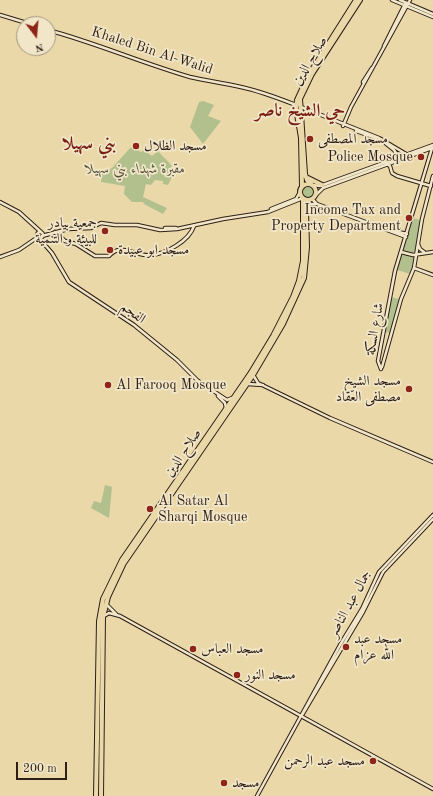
<!DOCTYPE html>
<html>
<head>
<meta charset="utf-8">
<style>
	body { margin:0 }
	#map { position:relative; width:433px; height:796px; overflow:hidden; background:#ead8a9; font-family:"Old Standard TT",serif }
	canvas { display:block }
	.north { position:absolute; left:16px; top:16px; width:40px; height:40px; box-sizing:border-box; background:#f1e6c7; border:1px solid #a39681; border-radius:50%; rotate:164deg; font-size:11px; font-weight:700; line-height:16px; text-align:center; color:#2e1f18 }
	.north::after { content:''; display:block; margin:auto; width:14px; height:18px; background:#8f2418; clip-path:polygon(50% 0,100% 100%,50% 72%,0 100%) }
	.scale { position:absolute; left:16px; top:762px; width:51px; height:18px; box-sizing:border-box; border:2px solid #2e1f18; border-top:0; padding-left:5px; font-size:12px; line-height:14px; white-space:nowrap; color:#2e1f18; -webkit-text-stroke:3px #f1e6c7; paint-order:stroke }
</style>
</head>
<body>
<div id="map">
<canvas width="433" height="796"></canvas>
<div class="north">N</div>
<div class="scale">200 m</div>
</div>
<script>
const context = document.querySelector('canvas').getContext('2d');
context.lineJoin = 'round';
function fill(path, color) { context.fillStyle = color; context.fill(path, 'evenodd'); }
function strokePath(path, color, width, dash) { context.strokeStyle = color; context.lineWidth = width; context.lineCap = dash ? 'butt' : 'round'; context.setLineDash(dash || []); context.stroke(path); }
function write(font, color, halo, rows, align = 'center') {
  context.font = font + ' "Old Standard TT",Amiri,serif'; context.lineWidth = 3.5; context.setLineDash([]); context.textBaseline = 'middle'; context.strokeStyle = halo; context.fillStyle = color; for (const [text, x, y, turn = 0] of rows) {
    context.save(); context.translate(x, y); context.rotate((+turn || 0) * Math.PI / 180); context.textAlign = isNaN(turn) ? turn : align; if (halo) context.strokeText(text, 0, 0); context.fillText(text, 0, 0); context.restore();
  }
}
fill(new Path2D(`
	M 203,101 L 214,105 L 208,116 L 221,121 L 203,144 L 190,127 L 199,102 Z
	M 131,147 L 141,152 L 144,150 L 152,156 L 158,151 C 170,165 179,166 168,185 L 163,184 L 163,181 L 155,180 L 151,185 L 146,184 L 143,197 L 167,208 L 163,214 L 144,204 L 143,202 L 132,202 L 124,194 L 125,186 L 101,182 L 102,173 L 112,168 Z
	M302 192a6 6 0 1 1 12 0a6 6 0 1 1-12 0Z
	M 413,218 L 421,220 L 414,261 L 410,274 L 397,270 Z
	M 391,297 L 399,299 L 391,333 L 385,332 Z
	M 105,485 L 112,487 L 109,518 L 91,508 L 94,501 L 101,503 Z`), '#b1c08d');
const secondary = new Path2D(`
	M 392,0 L 433,17
	M 400,0 L 433,14
	M 0,15 L 30,24
	M 48,30 C 96,43 142,63 190,77 C 207,81 224,83 241,87 C 260,91 278,98 296,105
	M 384,46 L 405,4
	M 363,82 L 372,68
	M 301,107 L 379,138 L 406,154
	M 301,116 L 305,112 L 310,113
	M 343,126 L 351,107 L 410,0
	M 356,131 L 376,138
	M 384,142 L 394,150 L 398,156
	M 386,164 L 390,166 L 392,173 L 397,176 L 431,186
	M 313,185 L 320,186 L 433,145
	M 315,196 L 323,188 L 432,148
	M 312,199 L 316,203
	M 0,202 L 19,212 L 41,232
	M 307,206 L 311,204 L 317,204 L 406,237
	M 271,209 L 296,199 L 300,192
	M 165,228 L 176,228
	M 394,231 L 407,234
	M37 235a3 3 0 1 1 6 0a3 3 0 1 1-6 0Z
	M 55,232 L 65,241 L 76,244 L 95,256 L 109,256 C 122,241 136,258 152,255 C 167,253 189,241 194,226
	M 42,236 L 68,229 L 91,228 L 101,223 L 115,225 L 137,225 L 160,230 L 177,229 L 223,219 L 268,212 L 303,198
	M 418,244 L 420,249 L 424,252
	M 401,252 L 413,255 L 433,252
	M 0,257 L 19,250 L 38,237 L 52,253 L 69,282 L 134,325 L 177,360 L 197,380 L 227,400 L 232,398
	M 414,268 L 433,275
	M 382,367 L 401,299 L 414,268 L 422,219 L 433,176
	M 381,369 L 378,361 L 395,271 L 433,145
	M 253,375 L 258,383 L 330,418 L 433,462
	M 248,384 L 263,385
	M 218,396 L 225,403 L 226,408
	M 107,605 L 116,614
	M 104,616 L 109,613 L 120,616 L 433,789
	M 302,715 L 363,612 L 383,572 L 433,519
	M 257,796 L 340,645 L 362,609 L 379,572 L 433,515`);
const highway = new Path2D(`
	M 308,178 L 322,185
	M300 192a8 8 0 1 1 16 0a8 8 0 1 1-16 0Z
	M 312,185 L 307,180 L 305,174 L 300,99 L 312,74 L 360,0
	M 302,187 L 301,138 L 296,108 L 297,100 L 308,76 L 356,0
	M 96,796 L 99,621 L 103,599 L 122,560 L 250,374 L 273,336 L 293,297 L 299,281 L 303,261 L 303,198
	M 101,796 L 103,617 L 108,597 L 124,563 L 253,375 L 283,324 L 304,278 L 307,247 L 306,209 L 309,200`);
strokePath(secondary, '#2e1f18', 4.5);
strokePath(highway, '#2e1f18', 6);
strokePath(secondary, '#f1e6c7', 2.5);
strokePath(highway, '#ead8a9', 4);
for (const [x, y, r, color] of [
	[310,139,4,"#8f2418"],
	[136,146,4,"#8f2418"],
	[421,157,4,"#8f2418"],
	[409,218,4,"#8f2418"],
	[105,231,4,"#8f2418"],
	[110,250,4,"#8f2418"],
	[108,385,4,"#8f2418"],
	[409,389,4,"#8f2418"],
	[150,509,4,"#8f2418"],
	[346,647,4,"#8f2418"],
	[193,649,4,"#8f2418"],
	[237,675,4,"#8f2418"],
	[373,761,4,"#8f2418"],
	[224,783,4,"#8f2418"]
]) { const dot = new Path2D(); dot.arc(x, y, r, 0, 2 * Math.PI); context.fillStyle = color; context.fill(dot); strokePath(dot, '#f1e6c7', 1.5); }
write('14px', '#2e1f18', '#f1e6c7', [
	["Khaled Bin Al-Walid",152,51,18],
	["صلاح الدين",310,61,-59],
	["الفجم",133,313,37],
	["شارع السكة",375,329,-80],
	["صلاح الدين",183,453,-56],
	["جمال عبد الناصر",350,604,-61]
]);
write('14px', '#2e1f18', '#f1e6c7', [
	["مسجد المصطفى",318,139],
	["مسجد الظلال",144,146],
	["Police Mosque",413,157,"right"],
	["Income Tax and",401,210,"right"],
	["Property Department",401,226,"right"],
	["جمعية بيادر",97,223,"right"],
	["للبيئة و التنمية",97,239,"right"],
	["مسجد ابو عبيدة",118,250],
	["مسجد الشيخ",401,381,"right"],
	["مصطفى العقاد",401,397,"right"],
	["Al Farooq Mosque",116,385],
	["Al Satar Al",158,501],
	["Sharqi Mosque",158,517],
	["مسجد عبد",354,639],
	["الله عزام",354,655],
	["مسجد العباس",201,649],
	["مسجد النور",245,675],
	["مسجد عبد الرحمن",365,761,"right"],
	["مسجد",232,783]
], 'left');
write('italic 14px', '#554f3b', '#f1e6c7', [
	["مقبرة شهداء بني سهيلا",135,169]
]);
write('bold 18px', '#7a1f14', '#f1e6c7', [
	["حي الشيخ ناصر",300,111],
	["بني سهيلا",89,144]
]);
</script>
</body>
</html>
